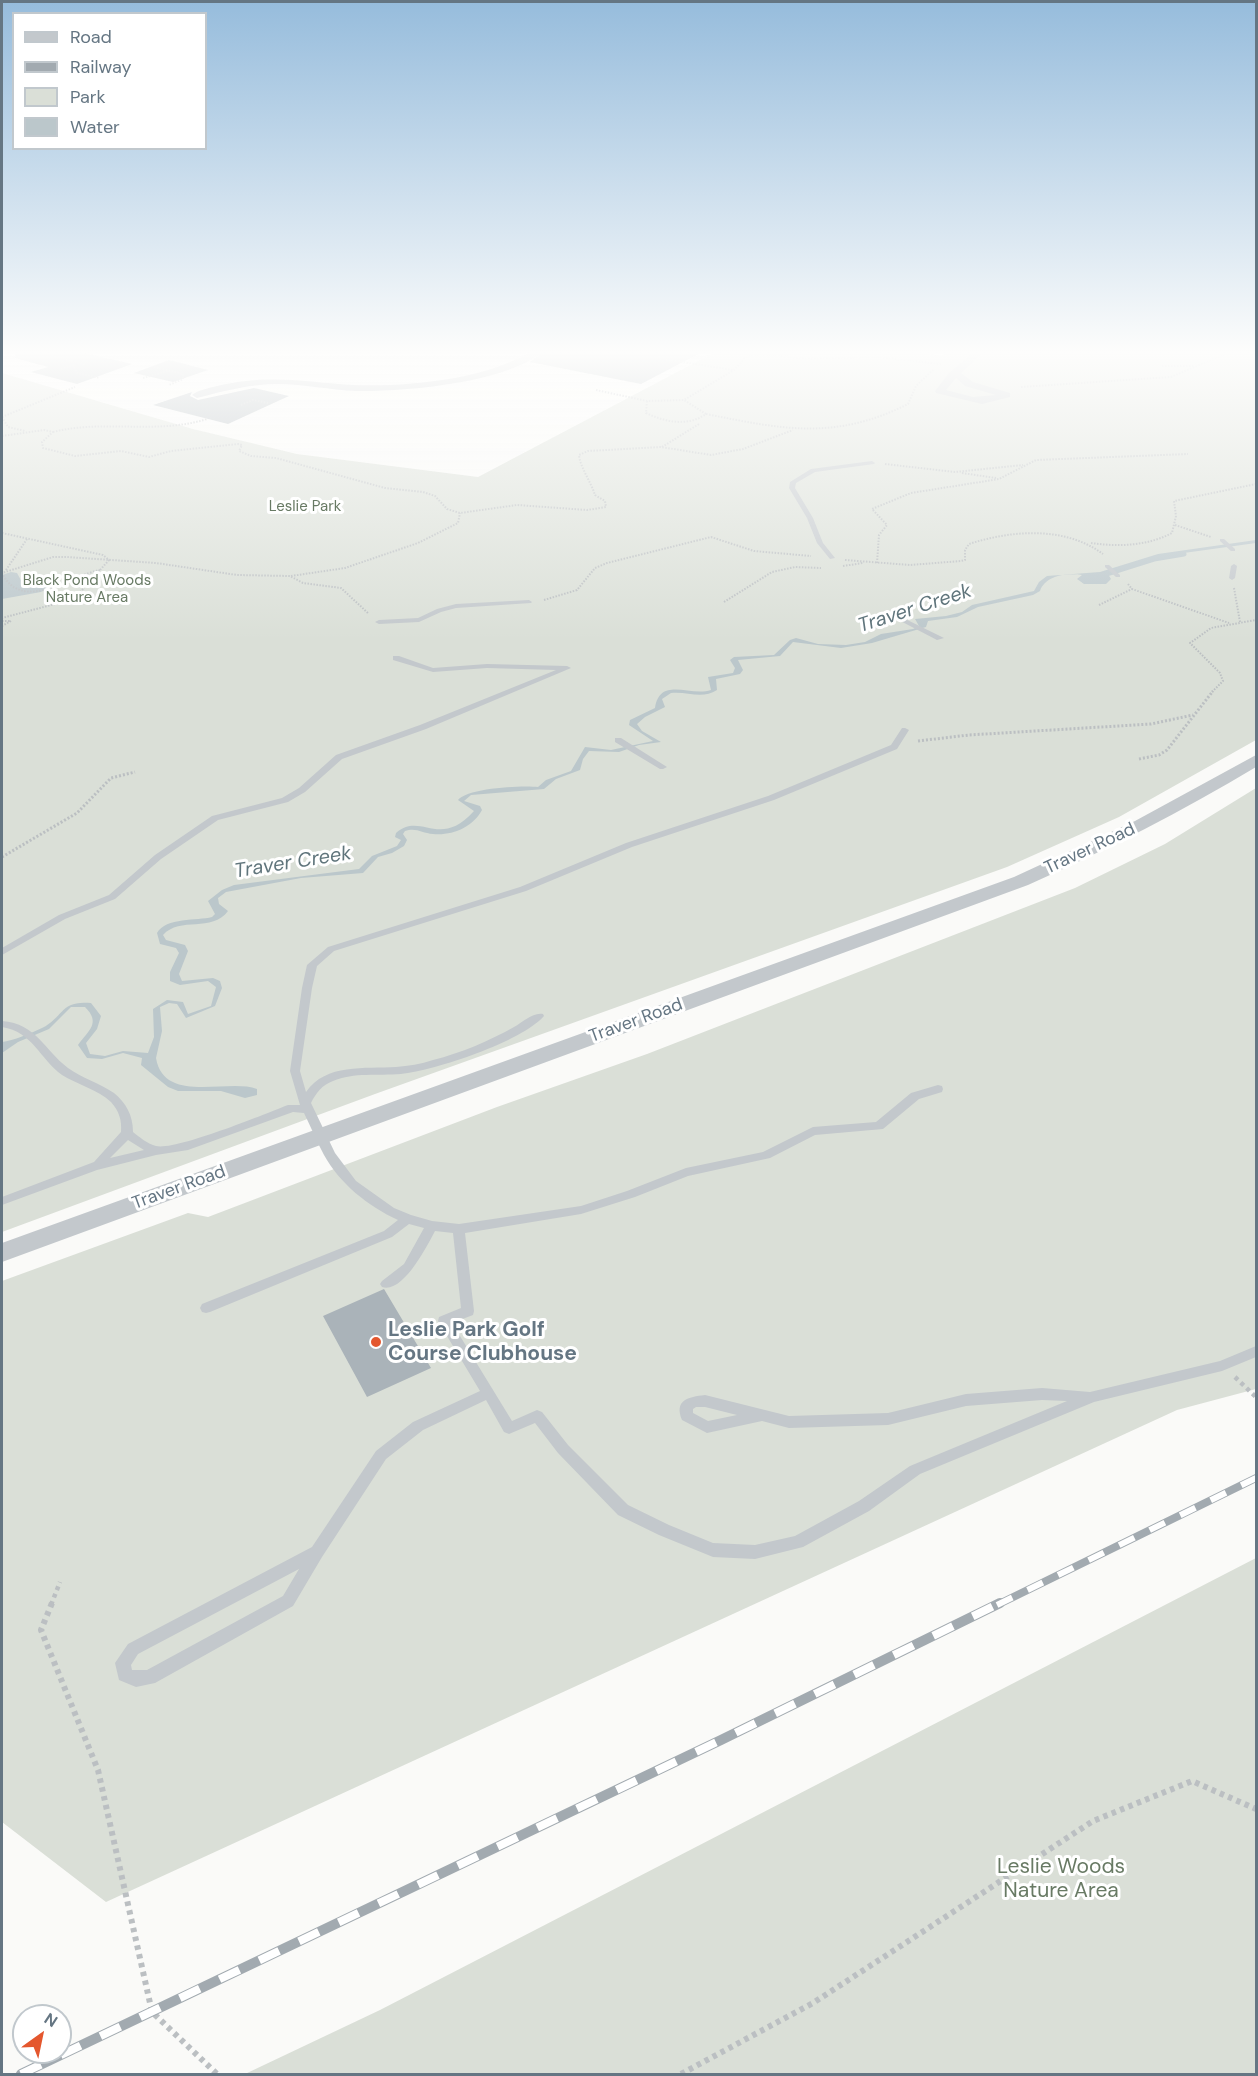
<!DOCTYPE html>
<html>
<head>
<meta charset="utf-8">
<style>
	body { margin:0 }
	#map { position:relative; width:1258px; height:2076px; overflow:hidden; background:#fafaf8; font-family:"DM Sans",sans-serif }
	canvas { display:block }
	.frame { position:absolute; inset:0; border:3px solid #657683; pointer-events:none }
	.legend { position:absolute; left:12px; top:12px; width:195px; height:138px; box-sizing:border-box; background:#fff; border:2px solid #c1c8cd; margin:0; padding:8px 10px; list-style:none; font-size:18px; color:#657683 }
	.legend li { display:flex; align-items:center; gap:12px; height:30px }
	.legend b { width:30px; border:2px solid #c1c8cd }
	.north { position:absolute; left:12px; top:2004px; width:60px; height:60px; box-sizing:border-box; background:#fff; border:2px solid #c1c8cd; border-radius:50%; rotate:33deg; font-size:16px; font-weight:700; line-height:24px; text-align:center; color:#657683 }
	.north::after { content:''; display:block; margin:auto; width:21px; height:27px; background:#e4572e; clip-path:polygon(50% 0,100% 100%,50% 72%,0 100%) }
</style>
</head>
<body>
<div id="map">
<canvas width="1258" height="2076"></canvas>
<div class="frame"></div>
<ul class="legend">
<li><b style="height:8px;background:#c3c8cc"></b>Road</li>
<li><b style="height:8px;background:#a2aab0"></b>Railway</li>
<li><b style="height:16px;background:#dadfd7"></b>Park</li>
<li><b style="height:16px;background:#bbc7cb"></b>Water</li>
</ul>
<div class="north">N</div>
</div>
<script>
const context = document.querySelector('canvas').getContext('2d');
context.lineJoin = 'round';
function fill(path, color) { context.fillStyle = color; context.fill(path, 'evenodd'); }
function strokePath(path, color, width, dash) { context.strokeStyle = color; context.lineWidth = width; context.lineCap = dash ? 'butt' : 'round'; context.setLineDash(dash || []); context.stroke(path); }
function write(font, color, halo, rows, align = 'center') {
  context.font = font + ' "DM Sans",sans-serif'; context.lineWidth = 6; context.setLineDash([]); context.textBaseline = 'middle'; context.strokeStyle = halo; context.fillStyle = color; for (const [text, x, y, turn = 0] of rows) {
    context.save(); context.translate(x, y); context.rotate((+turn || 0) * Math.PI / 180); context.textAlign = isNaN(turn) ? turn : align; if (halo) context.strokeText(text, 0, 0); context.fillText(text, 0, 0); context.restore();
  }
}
fill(new Path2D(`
	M 717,351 L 932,351 L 928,354 L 941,356 L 949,351 L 1256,351 L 1256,740 L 1119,817 L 1007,867 L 375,1094 L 2,1232 L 2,373 L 193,429 L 297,454 L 478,477 Z
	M 1256,788 L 1256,1389 L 1177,1410 L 106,1902 L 2,1822 L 2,1281 L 188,1213 L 208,1217 L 497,1107 L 647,1054 L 1075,888 L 1165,844 Z
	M 1256,1558 L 1256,2074 L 245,2074 L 380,2010 Z`), '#dadfd7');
fill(new Path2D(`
	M 1256,540 L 1256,543 L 1162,556 L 1108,574 L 1111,579 L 1106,584 L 1084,584 L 1077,579 L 1082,575 C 1067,572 1045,576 1040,591 L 1033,595 L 978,607 L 957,617 L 928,621 L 926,627 L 872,643 L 841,648 L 793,642 L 780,656 L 738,660 L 743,670 L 740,674 L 716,679 L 717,690 C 702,700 687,691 671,693 L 662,699 L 665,707 L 645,717 L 637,724 L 642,731 L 661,742 L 639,745 L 619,752 L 589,751 L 583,759 L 580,770 L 556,779 L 544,789 L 471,795 L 464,801 L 480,806 L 482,810 C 473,827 452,836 433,834 C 422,833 416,827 405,831 L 403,834 L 407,840 L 404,846 L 392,853 L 378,857 L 363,873 L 301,878 L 226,892 L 218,898 L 219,904 L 228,911 C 212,933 180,916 163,935 L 166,940 L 185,945 L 188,951 L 179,974 L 182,981 L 213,978 L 220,981 L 222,988 L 215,1006 L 186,1018 L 177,1004 L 169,1003 L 160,1007 L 162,1031 L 156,1058 C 164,1105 228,1078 257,1089 L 257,1095 L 245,1098 L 221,1091 L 178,1091 L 168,1087 L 141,1065 L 142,1058 L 123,1053 L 102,1059 L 87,1058 L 78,1045 C 89,1030 101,1023 85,1007 L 71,1007 L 49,1029 L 18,1042 L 2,1053 L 2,1042 C 13,1041 31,1033 42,1028 C 64,1017 60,1000 91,1003 L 101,1016 L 97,1029 L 86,1043 L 90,1054 L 105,1056 L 123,1051 L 148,1053 L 154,1037 L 153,1009 L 167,1000 L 183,1002 L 188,1014 L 211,1006 L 216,987 L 208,981 L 180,985 L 170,981 L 170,972 L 179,953 L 176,948 L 160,944 L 157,933 C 166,917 197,921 212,917 L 215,914 L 208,901 L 222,890 L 234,885 L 359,869 L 372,856 L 397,846 L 401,840 L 395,837 L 396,833 C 421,811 439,850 474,811 L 458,800 C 467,788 523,785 538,787 L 546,780 L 571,771 L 585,747 L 611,750 L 653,741 L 629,725 L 630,720 L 655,708 C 660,676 690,697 711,690 L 708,677 L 733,673 L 735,668 L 730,660 L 734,657 L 774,655 L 790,640 L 796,638 L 818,644 L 846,645 L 865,642 L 881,634 L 913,629 L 919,626 L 915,619 L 946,616 L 962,612 L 972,605 L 1034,591 L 1039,582 L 1047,576 L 1100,572 L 1158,554 Z
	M 11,572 L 17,573 L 23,584 L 49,587 L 41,592 L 2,599 L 2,575 Z`), '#bbc7cb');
strokePath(new Path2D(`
	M 1100,576 L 1154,559 L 1184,554`), '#bbc7cb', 5);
fill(new Path2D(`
	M 16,351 L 76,351 L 132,364 L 77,384 L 31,372 L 48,367 L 15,358 Z
	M 544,351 L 704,351 L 641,384 L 530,362 Z
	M 169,360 L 208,370 L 173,382 L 134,373 Z
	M 254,388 L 289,396 L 228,424 L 153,405 L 192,392 L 190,396 L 198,400 Z
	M 384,1289 L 431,1368 L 367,1397 L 323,1316 Z`), '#aab3b9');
strokePath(new Path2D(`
	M 37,351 L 86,365
	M 613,351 L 623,353
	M 657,358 L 733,370
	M 659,358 L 673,351
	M 71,362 L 77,373 L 100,378
	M 1162,366 L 1194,366
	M 154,367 L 183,374 L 183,379 L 169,385
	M 61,369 L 75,365
	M 143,378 L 168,371
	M 1021,387 L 1171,377 L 1232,351
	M 596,390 L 647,401 L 684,400 L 734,370 L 747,356 L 763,354 L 807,359 L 875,357 L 941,364
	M 647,401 L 646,413 C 665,422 688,427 706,414 L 684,400
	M 241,405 L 253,400 L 268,403
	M 706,414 C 782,429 834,441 908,404 L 916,386 L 934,369
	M 2,417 L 75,387
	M 2,417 L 8,427 L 25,431
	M 53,432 C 104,419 156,435 207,419
	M 2,436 L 44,430 L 53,432 L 42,442 L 43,448 L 75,456 L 121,451 L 149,457 L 171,451 L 238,444 L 242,445 L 239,451 L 251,456 L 276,458 L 385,488 L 423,492 L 435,496 L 447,509 L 460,513 L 517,505 L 587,510 L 606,507 L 605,501 L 595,495 C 591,482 580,467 579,455 L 588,451 L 661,447 L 711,455 L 743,449 L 793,430
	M 662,447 L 699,424
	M 885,464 L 955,472 L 1023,465
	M 962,473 L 996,478
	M 1175,525 L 1211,537
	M 2,533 L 103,555 L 109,560 L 74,599 L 2,618
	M 1091,543 C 1119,547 1147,546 1172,533 L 1176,516 L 1174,501 L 1256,484
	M 845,560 L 910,565 L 961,561 L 965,560 L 965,550 L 969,544 C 1012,530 1065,526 1103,554
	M 877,563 L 879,535 L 887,525 L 872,509 L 911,493 L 999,479 L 1036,460 L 1188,454
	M 843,566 L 863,563
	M 6,570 L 27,539
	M 100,570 C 72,575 22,614 2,573 L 53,557 L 67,557 L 156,563 L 237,575 L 290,576 L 303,583 L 341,588 L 369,614
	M 291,576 L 345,568 L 418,543 L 458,523 L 460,513
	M 1128,584 L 1132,589 L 1229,623
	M 1234,588 L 1240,622
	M 544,600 L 577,590 L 595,568 L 607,563 L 711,537 L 754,551 L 811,556
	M 724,602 L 772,572 L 795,567 L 821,568
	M 1099,605 L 1132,589
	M 2,621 L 11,621 L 2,626
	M 1212,692 L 1223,681 L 1220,673 L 1190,643 L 1211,628 L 1256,620`), '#bbbfc2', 2, [1.5, 1.5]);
strokePath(new Path2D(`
	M 918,741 L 969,735 L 1151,724 L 1193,715
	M 1139,759 L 1159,755 L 1167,750 L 1213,691
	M 2,857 L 77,813 L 111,778 L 135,772`), '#bbbfc2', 3, [2, 2]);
strokePath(new Path2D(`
	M 1235,1377 L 1256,1397
	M 51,1605 L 60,1582`), '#bbbfc2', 4.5, [4, 4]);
strokePath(new Path2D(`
	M 52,1603 L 41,1630 L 98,1770 L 152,2012 L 217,2074
	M 681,2074 L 813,2003 L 1093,1821 L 1192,1781 L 1256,1809`), '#bbbfc2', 6, [4.5, 4.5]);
fill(new Path2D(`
	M 872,461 L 875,463 L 874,464 L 815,472 L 796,483 L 795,488 L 813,518 L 823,543 L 835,558 L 830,559 L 817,543 L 807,518 L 789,488 L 790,482 L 811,469 Z
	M 1220,539 L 1224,539 L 1235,549 L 1235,551 L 1231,551 L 1220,541 Z
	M 1234,564 L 1237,566 L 1235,578 L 1232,580 L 1229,578 L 1231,566 Z
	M 1105,565 L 1109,565 L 1120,575 L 1120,577 L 1116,577 L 1105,567 Z
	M 529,600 L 532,602 L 531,603 L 456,608 L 441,612 L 419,622 L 379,624 L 375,622 L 379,620 L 418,618 L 437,609 L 456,604 Z
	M 887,612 L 891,612 L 944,638 L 937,640 L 887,614 Z
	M 393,656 L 399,656 L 433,668 L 487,664 L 567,666 L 571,668 L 426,729 L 342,759 L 305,792 L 288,802 L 218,820 L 161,859 L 115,899 L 65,919 L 2,955 L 2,948 L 59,915 L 109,895 L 155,855 L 212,816 L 282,798 L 299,788 L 336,755 L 420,725 L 556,670 L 487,668 L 433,672 L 393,660 Z
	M 902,728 L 905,728 L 909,730 L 897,749 L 774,800 L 632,847 L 526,891 L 334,951 L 317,966 L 312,988 L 300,1071 L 306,1092 C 326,1063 365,1069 396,1067 C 408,1066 421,1064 433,1060 C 461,1053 489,1041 514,1027 C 523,1022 533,1012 543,1014 L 544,1016 C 521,1042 436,1070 401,1074 C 378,1076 354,1072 333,1081 C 322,1085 316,1093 311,1103 L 335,1153 L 356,1181 L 394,1208 L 411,1215 L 432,1221 L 459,1224 L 581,1206 L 627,1191 L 686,1168 L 763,1152 L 813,1127 L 876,1122 L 911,1093 L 938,1085 L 942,1086 L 943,1089 L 942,1092 L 919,1099 L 883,1129 L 815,1135 L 770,1158 L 688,1176 L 635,1197 L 581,1214 L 465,1233 L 474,1311 L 473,1315 L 452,1323 L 512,1421 L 537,1410 L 542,1412 L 568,1445 L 628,1505 L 669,1525 L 713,1543 L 755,1545 L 795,1536 L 859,1501 L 910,1466 L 1067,1401 L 1042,1400 L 966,1406 L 888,1425 L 789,1428 L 762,1421 L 707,1433 L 682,1420 C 674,1400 688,1397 705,1395 L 789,1416 L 888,1413 L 966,1394 L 1042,1388 L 1090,1392 L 1220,1361 L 1256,1346 L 1256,1357 L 1222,1371 L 1094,1402 L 920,1474 L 869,1511 L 803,1547 L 755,1559 L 713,1557 L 659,1535 L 618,1515 L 558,1453 L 535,1423 L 509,1434 L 504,1432 L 486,1400 L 423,1430 L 386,1459 L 322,1557 L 293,1606 L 155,1683 L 136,1687 L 119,1680 L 115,1663 L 128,1644 L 312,1547 L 376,1451 L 413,1422 L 480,1391 L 438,1321 L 439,1317 L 461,1308 L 453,1233 L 435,1231 C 427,1246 403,1294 382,1287 L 380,1284 L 382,1281 L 404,1264 L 424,1228 L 409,1224 L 392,1237 L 210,1312 L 206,1313 L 202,1312 L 200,1308 L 202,1304 L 384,1231 L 398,1220 C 368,1206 340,1184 324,1155 C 317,1142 311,1127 304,1113 L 293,1112 L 188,1150 L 156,1155 L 97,1170 L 2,1205 L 2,1197 L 94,1162 L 121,1132 C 122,1120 119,1111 111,1102 C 97,1089 78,1085 62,1075 C 39,1058 33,1032 2,1027 L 2,1021 C 37,1024 43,1049 68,1068 C 82,1078 99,1083 114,1093 C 126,1103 133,1115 133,1132 C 139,1137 148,1144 156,1146 C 175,1151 265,1114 288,1105 L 300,1105 L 290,1071 L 302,988 L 307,965 L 328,947 L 520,887 L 626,843 L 768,796 L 891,745 ZM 128,1140 L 144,1150 L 110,1158 ZM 696,1407 L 705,1407 L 737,1415 L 708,1421 L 693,1413 L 693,1409 ZM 299,1569 L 283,1596 L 147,1670 L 132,1670 L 131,1665 L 138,1654 Z
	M 615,738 L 621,738 L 667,767 L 663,769 L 660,769 L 615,742 Z`), '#c3c8cc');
fill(new Path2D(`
	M 531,351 L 542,351 C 510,383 401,392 356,391 C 330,390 304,384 278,384 C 250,384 224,391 197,398 L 192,395 C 198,390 209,388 217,386 C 269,374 303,382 353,385 C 405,387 487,380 531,351 Z
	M 975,351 L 985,351 L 961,373 L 973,382 L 1010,393 L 1010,397 L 982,404 L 936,393 L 935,391 L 949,373 ZM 956,378 L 965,386 L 996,395 L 973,397 L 946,390 Z
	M 1256,755 L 1256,767 C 1183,811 1106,850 1028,885 L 2,1262 L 2,1243 L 1014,877 L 1135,821 Z`), '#c3c8cc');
const railFar1 = new Path2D(`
	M 997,1605 L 1256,1478`);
const rail = new Path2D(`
	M 21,2074 L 721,1740 L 1000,1603`);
strokePath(railFar1, '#a2aab0', 8);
strokePath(rail, '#a2aab0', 10);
strokePath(railFar1, '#fff', 6, [17]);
strokePath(rail, '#fff', 8, [22]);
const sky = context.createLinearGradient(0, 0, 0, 641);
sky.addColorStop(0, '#96bcdc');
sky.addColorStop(0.55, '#fdfdfc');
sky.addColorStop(1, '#fdfdfc00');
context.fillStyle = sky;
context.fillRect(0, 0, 1258, 641);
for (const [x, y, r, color] of [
	[376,1342,6,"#e4572e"]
]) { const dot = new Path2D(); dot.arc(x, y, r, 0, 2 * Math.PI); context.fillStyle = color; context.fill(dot); strokePath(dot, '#fff', 2); }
write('15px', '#687a64', '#fff', [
	["Leslie Park",305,507],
	["Black Pond Woods",87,581],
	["Nature Area",87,598]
]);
write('18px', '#657683', '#fff', [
	["Traver Road",1090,849,-25],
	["Traver Road",636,1021,-20],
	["Traver Road",179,1188,-20]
]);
write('italic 20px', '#60757c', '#fff', [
	["Traver Creek",915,609,-18],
	["Traver Creek",293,863,-9]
]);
write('bold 21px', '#657683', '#fff', [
	["Leslie Park Golf",388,1330],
	["Course Clubhouse",388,1354]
], 'left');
write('21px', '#687a64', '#fff', [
	["Leslie Woods",1061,1867],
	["Nature Area",1061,1891]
]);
</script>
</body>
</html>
